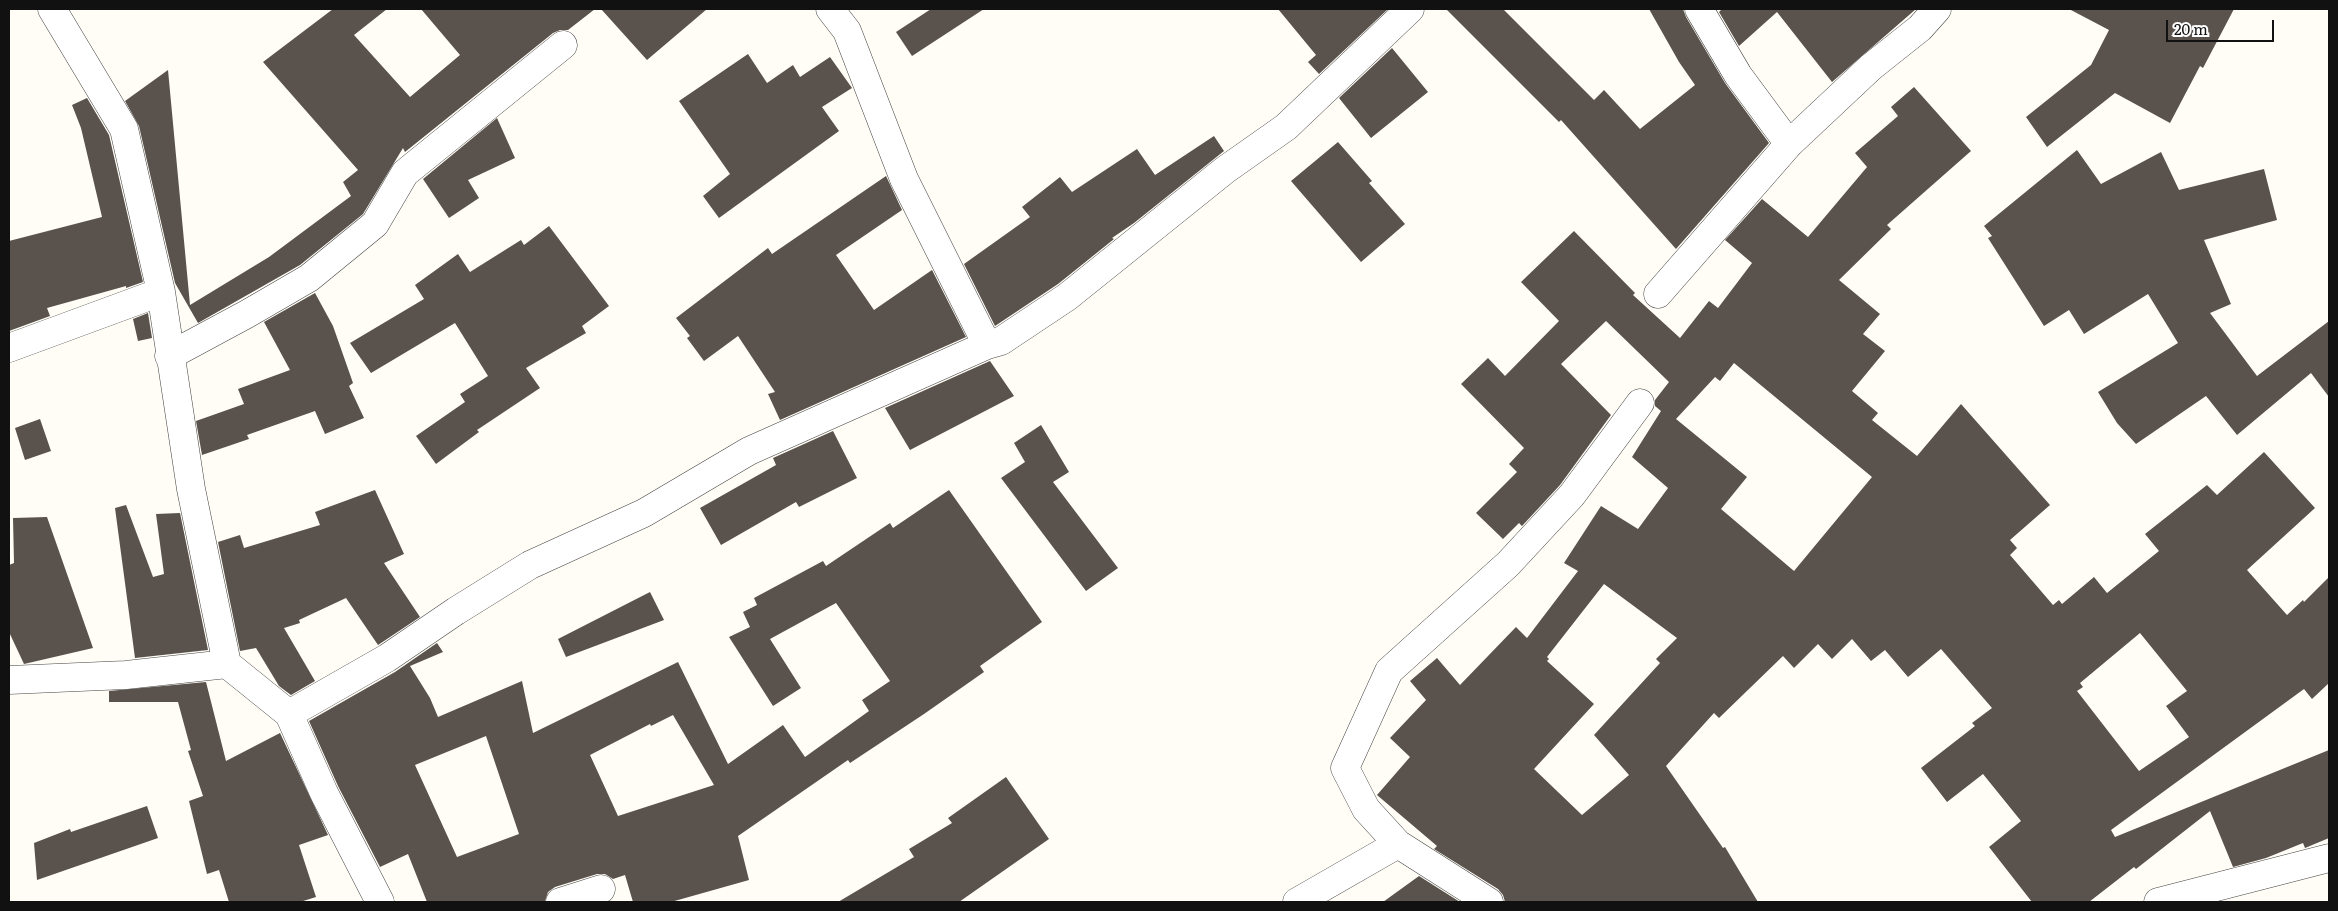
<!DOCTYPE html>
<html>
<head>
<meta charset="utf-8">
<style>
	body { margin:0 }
	#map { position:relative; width:2338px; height:911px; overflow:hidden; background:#fffdf5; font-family:Literata,serif }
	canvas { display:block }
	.frame { position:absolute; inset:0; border:10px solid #111; pointer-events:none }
	.scale { position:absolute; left:2166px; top:20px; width:108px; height:22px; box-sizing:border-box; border:2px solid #111; border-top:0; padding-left:6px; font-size:15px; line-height:18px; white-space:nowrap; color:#111; -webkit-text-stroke:4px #fff; paint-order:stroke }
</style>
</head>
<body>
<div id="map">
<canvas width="2338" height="911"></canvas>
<div class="frame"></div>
<div class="scale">20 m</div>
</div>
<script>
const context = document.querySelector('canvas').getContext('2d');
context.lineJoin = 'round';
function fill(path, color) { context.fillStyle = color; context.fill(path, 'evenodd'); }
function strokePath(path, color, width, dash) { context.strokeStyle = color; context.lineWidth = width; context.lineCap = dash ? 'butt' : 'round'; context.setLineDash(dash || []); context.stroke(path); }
fill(new Path2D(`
	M 333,9 L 387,9 L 354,35 L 410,97 L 460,55 L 421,9 L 595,9 L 568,30 L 560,30 L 553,33 L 405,152 L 403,148 L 363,214 L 300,265 L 198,323 L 175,283 L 139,126 L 125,101 L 168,70 L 190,305 L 269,257 L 351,196 L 343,182 L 358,170 L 263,62 Z
	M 601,9 L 707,9 L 647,60 Z
	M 931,9 L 984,9 L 912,56 L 896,32 Z
	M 1278,9 L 1388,9 L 1319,74 L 1308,62 L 1316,55 Z
	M 1446,9 L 1503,9 L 1594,100 L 1604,90 L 1640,129 L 1695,85 L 1679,62 L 1649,9 L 1683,9 L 1686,17 L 1725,83 L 1769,143 L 1676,249 L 1561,120 L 1559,122 Z
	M 1722,9 L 1916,9 L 1832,82 L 1777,12 L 1739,46 L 1719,12 Z
	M 2069,9 L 2234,9 L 2203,68 L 2200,66 L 2170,123 L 2115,93 L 2047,147 L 2026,117 L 2091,65 L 2109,30 Z
	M 1392,48 L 1428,92 L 1371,138 L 1339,98 Z
	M 748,54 L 767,83 L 793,65 L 800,77 L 830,57 L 852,88 L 822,107 L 839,131 L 719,218 L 703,196 L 730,174 L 679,101 Z
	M 1914,87 L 1971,151 L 1887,225 L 1891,229 L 1839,280 L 1880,314 L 1863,334 L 1885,351 L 1852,391 L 1878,413 L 1872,420 L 1917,456 L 1961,404 L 2050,505 L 2010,540 L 2017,548 L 2010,555 L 2053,605 L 2059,600 L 2062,604 L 2094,577 L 2107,593 L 2159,551 L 2145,534 L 2207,485 L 2217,495 L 2264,452 L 2315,508 L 2247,570 L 2287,615 L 2303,600 L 2304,602 L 2329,577 L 2329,683 L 2312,699 L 2304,689 L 2111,830 L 2115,837 L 2329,750 L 2329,838 L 2305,848 L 2303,843 L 2266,858 L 2233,867 L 2210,811 L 2136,869 L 2134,867 L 2089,902 L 2032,902 L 1989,847 L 2021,821 L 1983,774 L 1947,802 L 1921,768 L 1975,726 L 1972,723 L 1992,708 L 1941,649 L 1908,677 L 1885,650 L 1871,661 L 1852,639 L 1832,659 L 1818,644 L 1794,668 L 1783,656 L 1719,718 L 1714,713 L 1666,766 L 1723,848 L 1725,847 L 1758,902 L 1505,902 L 1503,895 L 1498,889 L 1434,849 L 1437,846 L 1377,795 L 1410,757 L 1390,738 L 1426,700 L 1410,681 L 1437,658 L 1460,685 L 1516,627 L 1527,638 L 1578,571 L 1564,563 L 1601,506 L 1638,529 L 1668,488 L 1632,457 L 1661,411 L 1655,406 L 1655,400 L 1669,382 L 1606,321 L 1561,364 L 1611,415 L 1560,485 L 1522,526 L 1519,523 L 1503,539 L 1476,513 L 1517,472 L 1509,464 L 1524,448 L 1461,384 L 1488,358 L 1505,376 L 1559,321 L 1521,282 L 1574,231 L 1635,293 L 1633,295 L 1680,338 L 1709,301 L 1718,308 L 1752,263 L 1725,240 L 1762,199 L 1808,237 L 1867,167 L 1855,153 L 1898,116 L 1891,107 ZM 1734,363 L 1872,477 L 1794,571 L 1721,509 L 1747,477 L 1676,419 L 1715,377 L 1720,381 ZM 1604,584 L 1677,638 L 1656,659 L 1660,663 L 1594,735 L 1629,775 L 1582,815 L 1534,769 L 1594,704 L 1547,661 L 1549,659 L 1547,657 ZM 2140,633 L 2187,691 L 2166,706 L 2189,737 L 2139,771 L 2077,691 L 2083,687 L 2080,683 Z
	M 87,98 L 109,135 L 143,282 L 126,288 L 126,286 L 47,308 L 50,316 L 9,331 L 9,241 L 102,217 L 81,128 L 72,105 Z
	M 497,118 L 515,158 L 468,180 L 479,198 L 449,218 L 423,179 Z
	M 1214,136 L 1224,151 L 1134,223 L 1112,238 L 1114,239 L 1058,284 L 995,326 L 964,264 L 1030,217 L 1022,207 L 1060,177 L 1072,192 L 1137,149 L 1155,175 Z
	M 1338,142 L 1372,181 L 1369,183 L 1405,224 L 1361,262 L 1291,181 Z
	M 2077,150 L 2101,184 L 2161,152 L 2179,190 L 2264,169 L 2277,220 L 2204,240 L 2231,304 L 2210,313 L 2257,376 L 2329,321 L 2329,397 L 2311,373 L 2237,435 L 2206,396 L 2136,444 L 2117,423 L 2098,392 L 2178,343 L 2148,294 L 2084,334 L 2069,310 L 2044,326 L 1988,238 L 1992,236 L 1984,226 Z
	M 886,176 L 902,210 L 836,255 L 874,310 L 932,270 L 966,337 L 780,420 L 768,394 L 775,392 L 738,336 L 704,361 L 687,338 L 690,336 L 676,318 L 768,248 L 772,254 Z
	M 549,226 L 609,306 L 582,326 L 586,333 L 526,368 L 540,388 L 477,430 L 479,432 L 436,464 L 416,436 L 465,402 L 460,394 L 488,376 L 455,323 L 371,373 L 350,343 L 424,299 L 415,285 L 458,254 L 470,272 L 521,240 L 524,245 Z
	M 315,293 L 333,326 L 353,383 L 349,386 L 364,418 L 325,434 L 315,411 L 247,435 L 249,439 L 202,455 L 196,421 L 244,404 L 238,389 L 290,370 L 264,322 Z
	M 148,313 L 152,338 L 138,341 L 133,319 Z
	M 990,361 L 1014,396 L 910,450 L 885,408 Z
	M 40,419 L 51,451 L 25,460 L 15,428 Z
	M 1041,425 L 1069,472 L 1053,482 L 1118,568 L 1086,591 L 1001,478 L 1025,462 L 1014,443 Z
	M 833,431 L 857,478 L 799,507 L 796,502 L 721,545 L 700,508 L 776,465 L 773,458 Z
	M 375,490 L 404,554 L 384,563 L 420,617 L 378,645 L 346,598 L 299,620 L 300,623 L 284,628 L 315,681 L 291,695 L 279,686 L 256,648 L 240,651 L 218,542 L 240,535 L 244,548 L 320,525 L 315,512 Z
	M 949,490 L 1042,622 L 980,666 L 984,672 L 924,714 L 850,763 L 848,760 L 738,836 L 749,880 L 671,902 L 633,902 L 625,875 L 613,879 L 605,874 L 597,874 L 555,887 L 548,892 L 545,901 L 541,902 L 427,902 L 408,854 L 380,867 L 338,786 L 309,721 L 395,672 L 437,643 L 443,652 L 410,666 L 430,698 L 438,717 L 522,681 L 533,733 L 678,662 L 728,764 L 783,725 L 805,757 L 869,711 L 862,700 L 890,681 L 836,603 L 770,639 L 801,688 L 773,706 L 729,637 L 750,627 L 743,612 L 757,605 L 754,598 L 823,561 L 826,566 L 890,523 L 893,528 ZM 673,715 L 714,785 L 618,816 L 590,755 L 650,724 L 651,726 ZM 486,736 L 519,834 L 457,857 L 415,765 Z
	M 126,505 L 153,577 L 164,574 L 156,514 L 180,513 L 208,650 L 135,658 L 115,508 Z
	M 47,517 L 93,648 L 24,664 L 9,632 L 9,565 L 14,563 L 13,518 Z
	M 650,592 L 664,620 L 566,657 L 558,639 Z
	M 206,682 L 226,761 L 280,733 L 328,835 L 299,845 L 316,897 L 300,902 L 229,902 L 219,870 L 207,874 L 189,801 L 203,796 L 188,751 L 191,750 L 178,702 L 109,702 L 109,691 Z
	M 1006,777 L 1049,839 L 959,902 L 838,902 L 914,857 L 909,849 L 952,823 L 948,818 Z
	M 147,806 L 158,838 L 37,880 L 34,843 L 70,829 L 71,832 Z
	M 1419,876 L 1460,902 L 1383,902 Z`), '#5a524d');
const street = new Path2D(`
	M 52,9 L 124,129 L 161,292 L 191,489 L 227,664 L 289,714 L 324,793 L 380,902
	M 830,9 L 847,31 L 904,179 L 987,345
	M 1699,9 L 1738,75 L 1789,144
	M 1658,294 L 1789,144 L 1871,67 L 1920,28 L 1937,9
	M 9,348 L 161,292
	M 169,356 L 247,314 L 309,278 L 375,224 L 405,173 L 563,45
	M 9,680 L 126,675 L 227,664
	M 289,714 L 387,658 L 456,611 L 530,565 L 644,513 L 749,451 L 987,345 L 1001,341 L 1067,297 L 1225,170 L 1286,127 L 1410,9
	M 560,902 L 601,889
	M 1297,902 L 1398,844
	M 1489,902 L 1398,844 L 1366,809 L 1345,768 L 1389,671 L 1508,564 L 1572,495 L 1640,403
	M 2158,902 L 2329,858`);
strokePath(street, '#444', 29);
strokePath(street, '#fff', 28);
</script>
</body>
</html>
